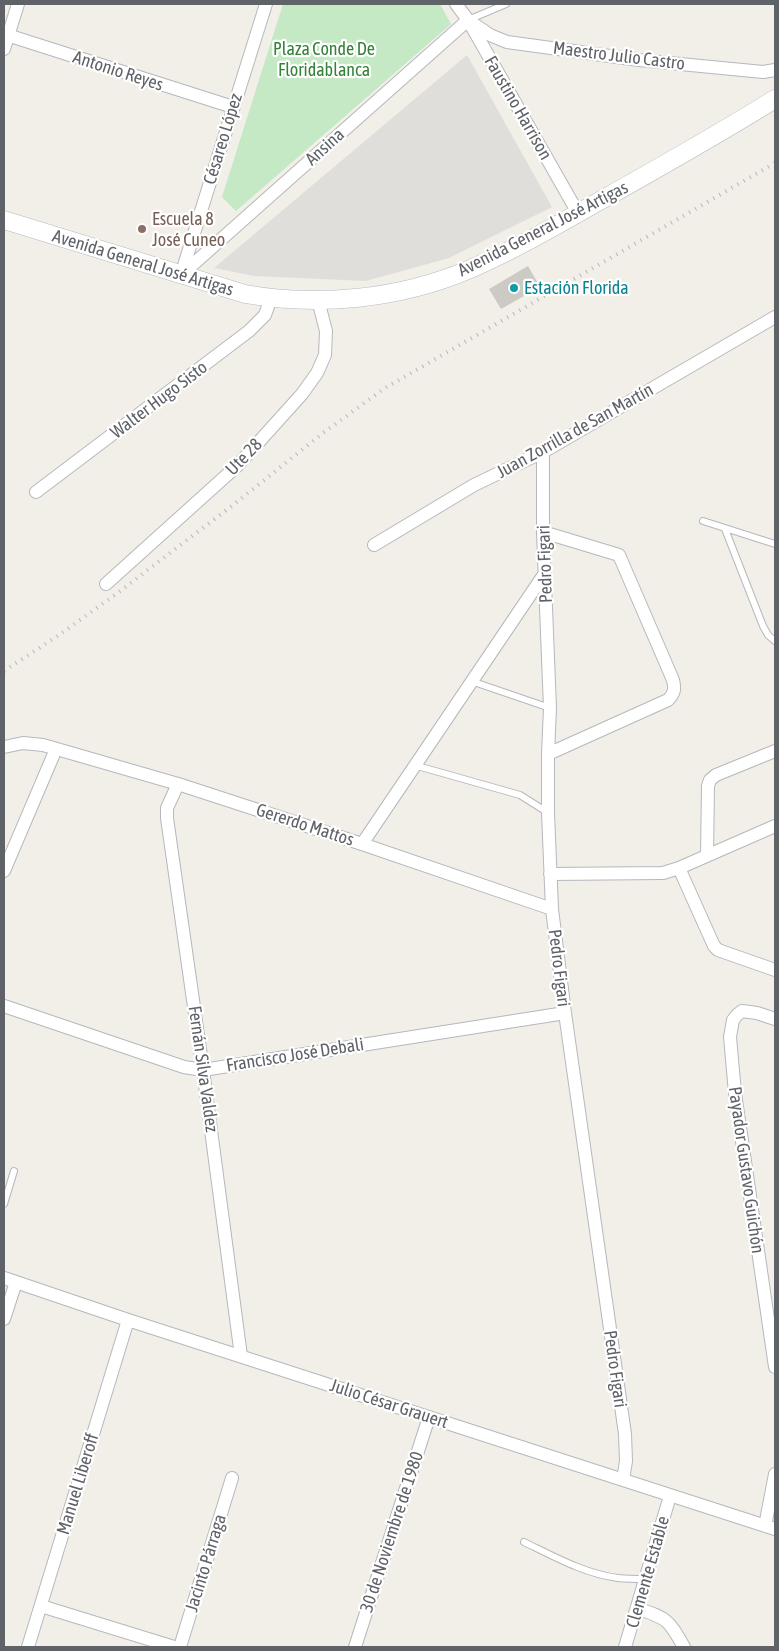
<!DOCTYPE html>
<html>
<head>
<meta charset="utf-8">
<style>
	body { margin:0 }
	#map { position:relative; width:779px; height:1651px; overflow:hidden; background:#f1efe8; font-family:"Asap Condensed",sans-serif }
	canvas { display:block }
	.frame { position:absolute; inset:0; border:5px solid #5f6368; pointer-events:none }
</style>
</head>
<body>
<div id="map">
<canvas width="779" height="1651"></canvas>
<div class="frame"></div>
</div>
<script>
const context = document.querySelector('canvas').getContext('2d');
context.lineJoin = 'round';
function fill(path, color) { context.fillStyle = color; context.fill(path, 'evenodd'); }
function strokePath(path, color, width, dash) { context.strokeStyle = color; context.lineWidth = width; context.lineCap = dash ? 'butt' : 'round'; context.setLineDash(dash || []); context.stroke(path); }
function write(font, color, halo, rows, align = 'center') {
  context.font = font + ' "Asap Condensed",sans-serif'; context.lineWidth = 4.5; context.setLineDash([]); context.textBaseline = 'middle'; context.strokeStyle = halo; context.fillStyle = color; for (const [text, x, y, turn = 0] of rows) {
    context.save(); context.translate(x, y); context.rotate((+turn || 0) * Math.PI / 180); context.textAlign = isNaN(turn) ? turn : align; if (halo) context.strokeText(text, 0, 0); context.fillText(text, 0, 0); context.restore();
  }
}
fill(new Path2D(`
	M 467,55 L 552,207 L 449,258 L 366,281 L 254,276 L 214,268 Z`), '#e0deda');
fill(new Path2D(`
	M 283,4 L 440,4 L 451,24 L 236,211 L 222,197 Z`), '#c5e8c5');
fill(new Path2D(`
	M 528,266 L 540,287 L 501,309 L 489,289 Z`), '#cccac5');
const lane = new Path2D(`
	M 468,20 L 506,4
	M 703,521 L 775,544
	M 725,529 L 763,626 L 768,635 L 775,641
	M 471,681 L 550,708
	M 414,765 L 520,795 L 547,812
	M 4,1204 L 14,1171
	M 524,1542 C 553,1556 585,1574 618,1578 C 628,1579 637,1579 646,1579`);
const street = new Path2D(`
	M 456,4 L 468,20 L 578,213
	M 4,34 L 233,107
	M 4,49 L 18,4
	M 181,275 L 468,20 L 490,35 L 507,42 L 639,60 L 763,72 L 775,70
	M 181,275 L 266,4
	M 543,452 L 543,532 L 550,708 L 548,754 L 548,813 L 552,909 L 565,1013 L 625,1434 L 626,1461 L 623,1480
	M 36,492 L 249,331 L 265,315 L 271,298
	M 543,532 L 619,555 L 673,680 C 675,688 675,693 668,700 L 548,754
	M 374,545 L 474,485 L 543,452 L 775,317
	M 106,584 L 238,465 L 302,394 L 317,373 L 325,355 L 326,331 L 318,300
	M 4,747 L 23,743 L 43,745 L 178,784 L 362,844 L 552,909
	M 178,784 L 167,808 L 167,818 L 203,1070 L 241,1356
	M 362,844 L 545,573
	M 707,856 L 708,786 L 710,780 L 716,775 L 775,751
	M 679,868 L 714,946 L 718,950 L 775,970
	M 4,871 L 56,749
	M 550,874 L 663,873 L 679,868 L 775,826
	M 4,1006 L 184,1067 L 203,1070 L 565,1013
	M 775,1019 L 757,1013 L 742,1011 L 737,1015 L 733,1020 L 730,1037 L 735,1093 L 775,1367
	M 4,1278 L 128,1320 L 775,1529
	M 4,1319 L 16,1282
	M 765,1526 L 775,1474
	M 41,1606 L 174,1647
	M 637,1608 C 668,1619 668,1619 684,1647
	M 28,1647 L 128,1320
	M 180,1647 L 232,1478
	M 355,1647 L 429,1417
	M 625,1647 L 670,1496`);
const secondary = new Path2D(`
	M 4,220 L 245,294 C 319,307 399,299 468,270 C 515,250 560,223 605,198 C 662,166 719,134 775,99`);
strokePath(lane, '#b5b8bc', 8);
strokePath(street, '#b5b8bc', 14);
strokePath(secondary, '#b6babf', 19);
strokePath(lane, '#fff', 6);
strokePath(street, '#fff', 12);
strokePath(secondary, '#fff', 18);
strokePath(new Path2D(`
	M 4,671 L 62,633 L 123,589 L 233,505 L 323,433 L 385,388 L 775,163`), '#b6b7b8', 4, [1, 6]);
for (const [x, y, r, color] of [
	[142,229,5,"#8d6e63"],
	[514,288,5,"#0f9aa8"]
]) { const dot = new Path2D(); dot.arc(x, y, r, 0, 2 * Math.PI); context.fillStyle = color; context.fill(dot); strokePath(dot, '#fff', 2); }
write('18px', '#348238', '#fff', [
	["Plaza Conde De",324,49],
	["Floridablanca",324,70]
]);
write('18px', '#5f6368', '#fff', [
	["Maestro Julio Castro",619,56,7],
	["Antonio Reyes",118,71,18],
	["Faustino Harrison",518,108,60],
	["Césareo López",223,139,-73],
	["Ansina",325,147,-42],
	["Avenida General José Artigas",543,229,-27],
	["Avenida General José Artigas",143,263,17],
	["Walter Hugo Sisto",159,400,-37],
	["Juan Zorrilla de San Martín",575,431,-29],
	["Ute 28",244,457,-46],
	["Pedro Figari",545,564,-92],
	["Gererdo Mattos",305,825,18],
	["Pedro Figari",559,968,83],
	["Francisco José Debali",295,1055,-9],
	["Fernán Silva Valdez",203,1069,82],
	["Payador Gustavo Guichón",746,1170,82],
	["Pedro Figari",615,1369,82],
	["Julio César Grauert",389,1404,18],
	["Manuel Liberoff",78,1484,-73],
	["30 de Noviembre de 1980",392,1532,-72],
	["Jacinto Párraga",206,1563,-73],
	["Clemente Estable",648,1572,-74]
]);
write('18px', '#785e54', '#fff', [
	["Escuela 8",152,219],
	["José Cuneo",152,240]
], 'left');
write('18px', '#0d838f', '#fff', [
	["Estación Florida",524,288]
], 'left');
</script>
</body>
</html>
